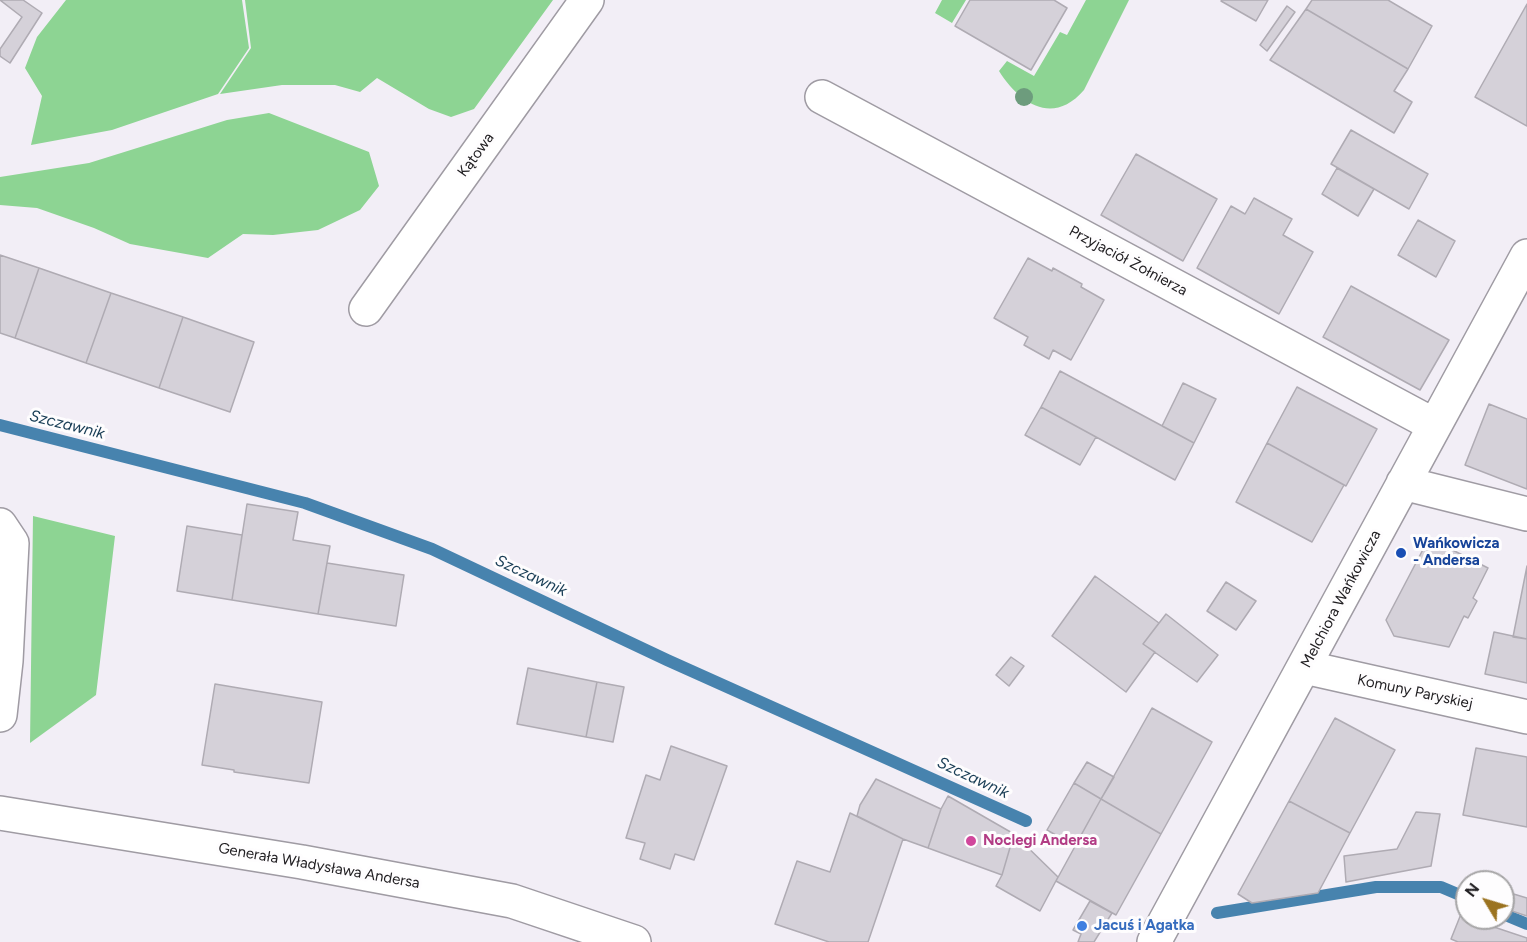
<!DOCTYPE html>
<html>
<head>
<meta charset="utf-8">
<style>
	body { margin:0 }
	#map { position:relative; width:1527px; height:942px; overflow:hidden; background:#f2eef6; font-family:Figtree,sans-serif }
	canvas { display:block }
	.north { position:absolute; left:1455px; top:870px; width:60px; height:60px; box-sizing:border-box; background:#fefdfe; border:2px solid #a6a5a6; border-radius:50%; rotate:308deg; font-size:16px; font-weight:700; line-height:24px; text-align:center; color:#222023 }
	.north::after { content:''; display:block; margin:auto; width:21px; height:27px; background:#9b7320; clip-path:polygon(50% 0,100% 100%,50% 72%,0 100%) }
</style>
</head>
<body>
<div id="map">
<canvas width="1527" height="942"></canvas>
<div class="north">N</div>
</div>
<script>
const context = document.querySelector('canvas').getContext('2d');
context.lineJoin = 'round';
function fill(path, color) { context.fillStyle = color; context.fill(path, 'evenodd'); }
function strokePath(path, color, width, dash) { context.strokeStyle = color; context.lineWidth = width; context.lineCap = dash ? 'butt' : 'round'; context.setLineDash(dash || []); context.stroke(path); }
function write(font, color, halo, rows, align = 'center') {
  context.font = font + ' Figtree,sans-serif'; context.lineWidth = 6; context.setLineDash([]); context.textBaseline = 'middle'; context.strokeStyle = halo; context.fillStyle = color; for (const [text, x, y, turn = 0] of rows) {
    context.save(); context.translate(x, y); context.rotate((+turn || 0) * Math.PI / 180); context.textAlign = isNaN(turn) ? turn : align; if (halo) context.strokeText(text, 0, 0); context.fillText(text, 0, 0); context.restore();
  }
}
fill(new Path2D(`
	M 66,0 L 242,0 L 249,48 L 218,94 L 112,130 L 31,145 L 42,96 L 25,68 L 37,37 Z
	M 245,0 L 553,0 L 474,109 L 451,117 L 429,109 L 377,78 L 360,92 L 335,85 L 282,85 L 220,94 L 251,48 Z
	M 942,0 L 966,0 L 952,23 L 935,13 Z
	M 1086,0 L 1129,0 L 1084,90 C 1053,126 1020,104 999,71 L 1007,61 L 1034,76 L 1060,32 L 1067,35 Z
	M 269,113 L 369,152 L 379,186 L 360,210 L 318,230 L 273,235 L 243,234 L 208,258 L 130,244 L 94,228 L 37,208 L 0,205 L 0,177 L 89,163 L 227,120 Z
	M 33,516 L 115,536 L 96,695 L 30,743 Z`), '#8dd493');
strokePath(new Path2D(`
	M 0,425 L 305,503 L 432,549 L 667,660 L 1026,821
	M 1217,913 L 1376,887 L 1441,887 L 1467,898
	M 1503,914 L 1527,924`), '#4783ae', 12);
const building = new Path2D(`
	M 0,0 L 23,0 L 42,13 L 10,63 L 0,56 L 0,49 L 22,17 Z
	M 970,0 L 1054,0 L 1067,8 L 1031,70 L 955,26 Z
	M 1222,0 L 1268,0 L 1256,21 L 1221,1 Z
	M 1312,0 L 1388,0 L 1432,26 L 1408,69 L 1306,9 Z
	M 1527,4 L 1527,126 L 1475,97 Z
	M 1287,6 L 1295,12 L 1267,51 L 1260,45 Z
	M 1306,9 L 1408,69 L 1394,91 L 1412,102 L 1394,133 L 1270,60 Z
	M 1351,130 L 1428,174 L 1409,209 L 1331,164 Z
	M 1136,154 L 1217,199 L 1183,261 L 1101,215 Z
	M 1337,168 L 1374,189 L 1358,216 L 1322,194 Z
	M 1254,198 L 1292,219 L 1283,235 L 1313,252 L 1279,314 L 1197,268 L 1231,206 L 1245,214 Z
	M 1418,220 L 1455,241 L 1436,277 L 1398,255 Z
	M 0,255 L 39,268 L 15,338 L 0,333 Z
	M 1028,258 L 1052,271 L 1053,268 L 1082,284 L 1081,287 L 1104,300 L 1071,360 L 1053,350 L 1049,359 L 1024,345 L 1028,337 L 994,318 Z
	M 39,268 L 111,293 L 86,363 L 15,338 Z
	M 1351,286 L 1449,340 L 1420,390 L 1323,337 Z
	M 111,293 L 183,317 L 159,388 L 86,363 Z
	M 183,317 L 254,342 L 230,412 L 159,388 Z
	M 1060,371 L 1194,443 L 1175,480 L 1041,407 Z
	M 1183,383 L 1216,399 L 1194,443 L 1162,426 Z
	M 1297,387 L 1377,429 L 1346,486 L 1267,443 Z
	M 1489,404 L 1527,419 L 1527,489 L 1465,465 Z
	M 1041,407 L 1096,437 L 1080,465 L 1025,435 Z
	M 1267,443 L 1344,485 L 1312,542 L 1236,502 Z
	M 247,504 L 298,512 L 293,540 L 330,546 L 318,614 L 232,600 Z
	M 187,526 L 242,535 L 232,600 L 177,591 Z
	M 1429,538 L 1488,568 L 1473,598 L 1477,601 L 1468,618 L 1464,616 L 1449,647 L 1394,636 L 1386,620 Z
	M 327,563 L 404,575 L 396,626 L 318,614 Z
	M 1527,566 L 1527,639 L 1513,637 Z
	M 1095,576 L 1159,623 L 1143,644 L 1155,652 L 1126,692 L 1052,636 Z
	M 1226,582 L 1256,601 L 1236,630 L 1207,611 Z
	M 1166,614 L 1218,655 L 1197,682 L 1143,644 Z
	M 1494,632 L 1527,639 L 1527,683 L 1485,674 Z
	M 1011,657 L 1024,666 L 1009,686 L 996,675 Z
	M 528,668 L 597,682 L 586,737 L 517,724 Z
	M 597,682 L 624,687 L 613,742 L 586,737 Z
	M 215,684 L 322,702 L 309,783 L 234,772 L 234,770 L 202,765 Z
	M 1152,708 L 1212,742 L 1161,834 L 1101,799 Z
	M 1335,718 L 1395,750 L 1350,833 L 1289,801 Z
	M 671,746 L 727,766 L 694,860 L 675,854 L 670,869 L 640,859 L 645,843 L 626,838 L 646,775 L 660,780 Z
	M 1476,748 L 1527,757 L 1527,827 L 1463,815 Z
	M 1087,762 L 1114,777 L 1101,799 L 1074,783 Z
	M 876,779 L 941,809 L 928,848 L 903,839 L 857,816 L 860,805 Z
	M 1074,783 L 1101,799 L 1075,846 L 1047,830 Z
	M 948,796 L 1014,834 L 1002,875 L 928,848 L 941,809 Z
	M 1101,799 L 1161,834 L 1116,915 L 1056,881 Z
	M 1289,801 L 1350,833 L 1318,893 L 1252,903 L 1238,894 Z
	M 1416,812 L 1440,814 L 1431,866 L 1346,882 L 1344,856 L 1397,849 Z
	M 850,813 L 903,839 L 868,942 L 829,942 L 775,924 L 797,861 L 830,872 Z
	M 1014,834 L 1058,877 L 1040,911 L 996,886 L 1002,875 Z
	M 1507,892 L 1527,898 L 1527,916 L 1503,908 Z
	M 1090,901 L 1112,913 L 1094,942 L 1078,942 L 1081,934 L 1073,930 Z
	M 1461,914 L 1467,918 L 1527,938 L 1527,942 L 1458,942 L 1451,939 Z`);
fill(building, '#d5d1d9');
strokePath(building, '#afabb3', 1.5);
const minor = new Path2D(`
	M 822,97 L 1434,425
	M 366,309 L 587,0
	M 1403,483 L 1527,514
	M 0,525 L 12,543 L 6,661 L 0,715
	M 1304,667 L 1527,717
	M 0,813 L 302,862 L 512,901 L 634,942
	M 1154,942 L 1527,256`);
strokePath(minor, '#9f9ba3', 36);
strokePath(minor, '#fff', 33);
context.fillStyle = '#6d9c7d';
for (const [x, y] of [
	[1024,97]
]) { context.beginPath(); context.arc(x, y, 9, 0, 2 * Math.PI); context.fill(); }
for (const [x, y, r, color] of [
	[1401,553,6,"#1a4fb4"],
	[971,841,6,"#d1479c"],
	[1082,926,6,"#3f7fe0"]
]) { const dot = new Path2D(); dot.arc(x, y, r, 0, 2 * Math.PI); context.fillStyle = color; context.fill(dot); strokePath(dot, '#fefdfe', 2); }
write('15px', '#222023', '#fefdfe', [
	["Kątowa",476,155,-54],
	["Przyjaciół Żołnierza",1128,261,28],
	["Melchiora Wańkowicza",1341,599,-62],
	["Komuny Paryskiej",1415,692,12],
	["Generała Władysława Andersa",319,866,10]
]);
write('bold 15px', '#164399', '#fefdfe', [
	["Wańkowicza",1413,544],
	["- Andersa",1413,561]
], 'left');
write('bold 15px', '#b23c85', '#fefdfe', [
	["Noclegi Andersa",983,841]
], 'left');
write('bold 15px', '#366cbe', '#fefdfe', [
	["Jacuś i Agatka",1094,926]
], 'left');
write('italic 16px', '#173c54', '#fefdfe', [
	["Szczawnik",67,425,14],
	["Szczawnik",531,576,25],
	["Szczawnik",973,778,25]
]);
</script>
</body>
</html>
